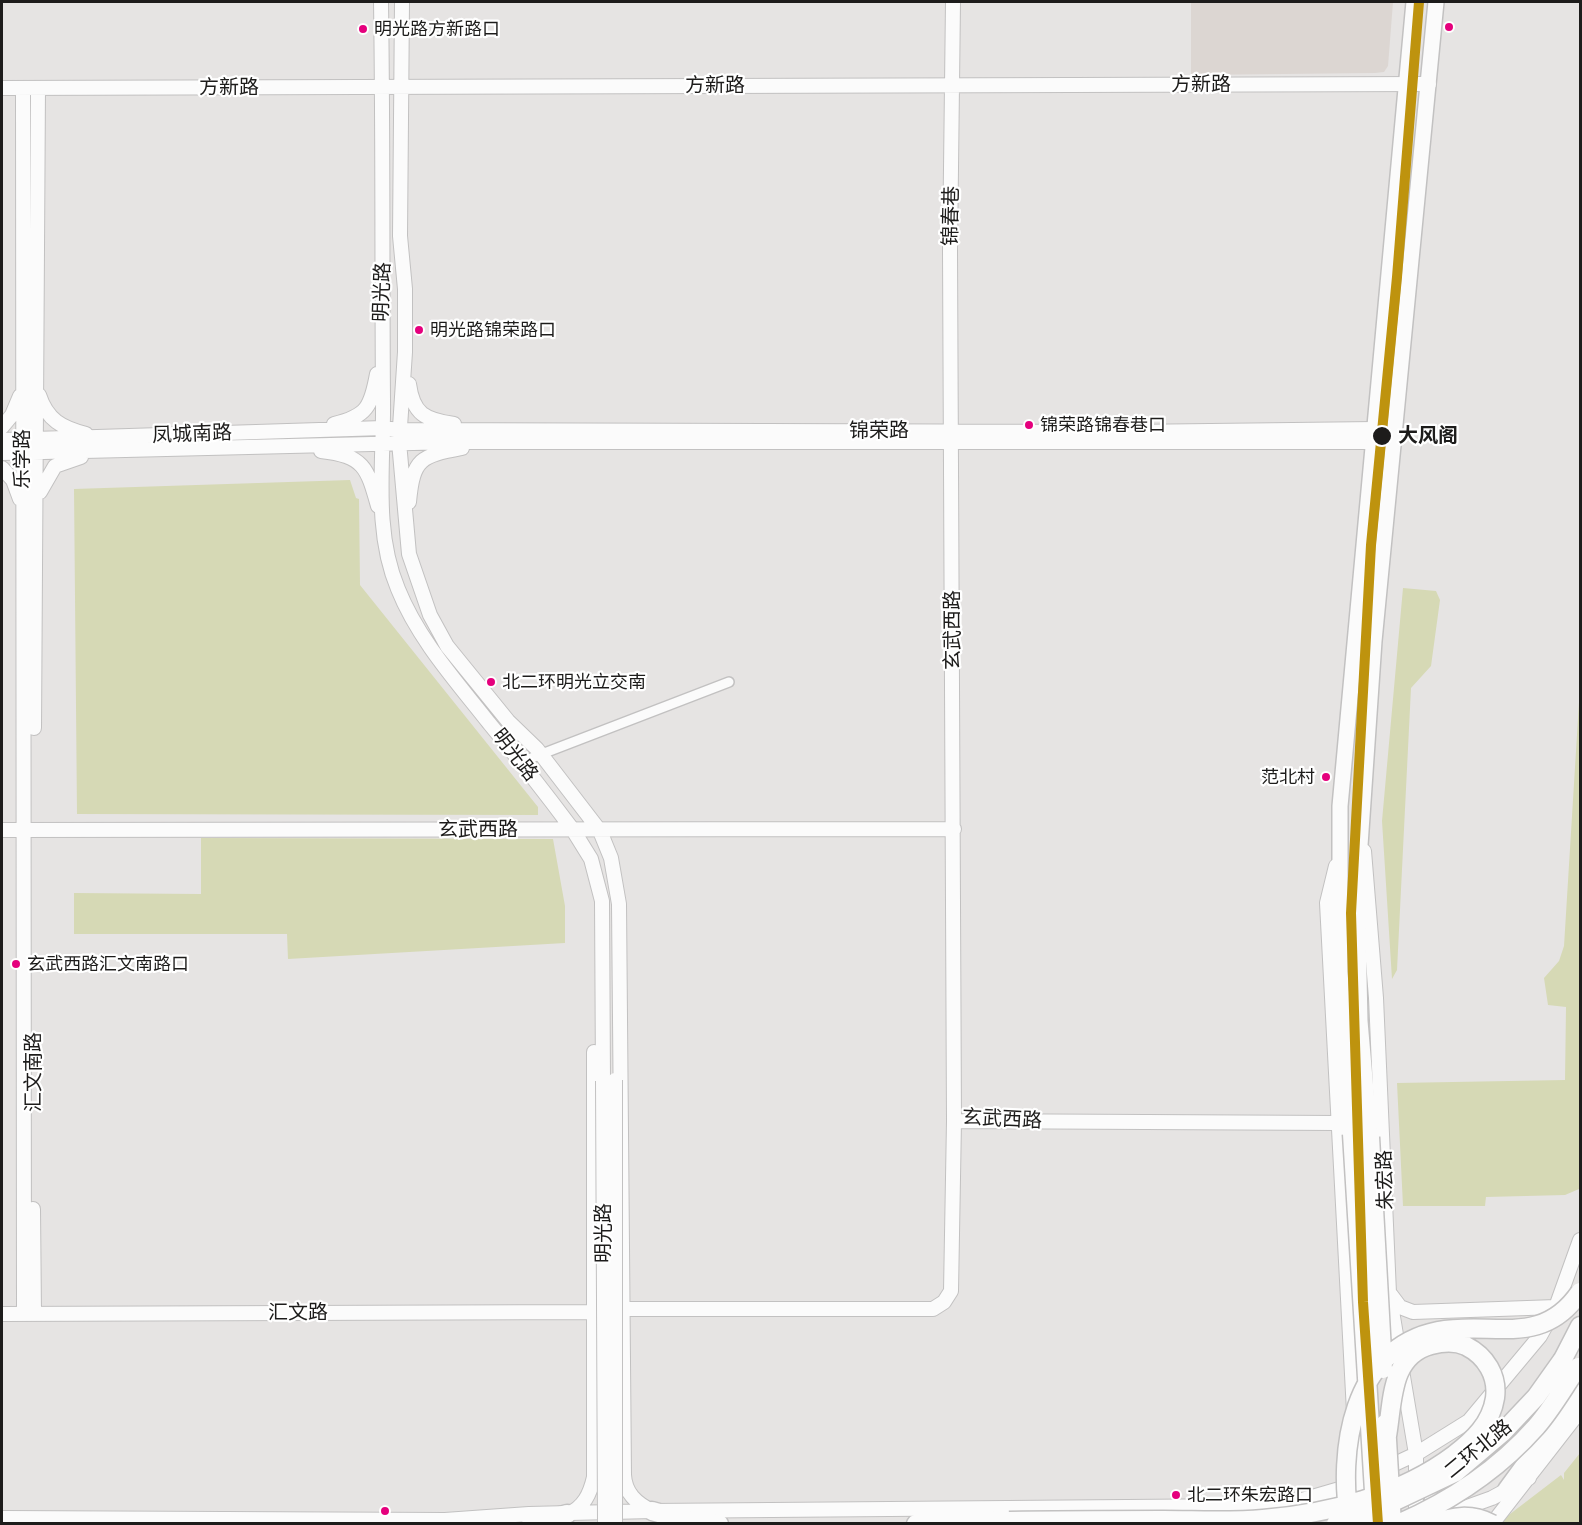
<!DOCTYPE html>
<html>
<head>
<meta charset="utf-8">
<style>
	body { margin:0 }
	#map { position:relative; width:1582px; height:1525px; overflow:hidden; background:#e6e4e3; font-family:"Asap Condensed",sans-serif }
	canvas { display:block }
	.frame { position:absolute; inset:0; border:3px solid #1d1c1b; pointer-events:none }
</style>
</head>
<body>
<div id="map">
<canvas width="1582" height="1525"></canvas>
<div class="frame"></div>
</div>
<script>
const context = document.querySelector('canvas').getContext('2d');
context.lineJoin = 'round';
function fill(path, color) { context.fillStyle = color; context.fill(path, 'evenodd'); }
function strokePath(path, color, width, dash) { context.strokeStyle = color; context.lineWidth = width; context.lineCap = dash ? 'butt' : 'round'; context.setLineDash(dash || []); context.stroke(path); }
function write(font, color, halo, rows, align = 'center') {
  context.font = font + ' "Asap Condensed","Noto Sans SC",sans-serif'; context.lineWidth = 4.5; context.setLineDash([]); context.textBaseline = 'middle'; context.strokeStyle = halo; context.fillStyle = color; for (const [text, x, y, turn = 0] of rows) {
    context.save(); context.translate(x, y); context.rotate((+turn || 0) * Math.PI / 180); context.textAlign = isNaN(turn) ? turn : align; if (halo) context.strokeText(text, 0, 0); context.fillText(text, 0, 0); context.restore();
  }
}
fill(new Path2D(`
	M 1191,2 L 1393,2 L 1388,66 L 1384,72 L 1375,73 L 1191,75 Z`), '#dcd6d2');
fill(new Path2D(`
	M 350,480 L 356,498 L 359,499 L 360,585 L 538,807 L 538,815 L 77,814 L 74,489 Z
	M 1403,588 L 1436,591 L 1440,600 L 1431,666 L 1411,688 L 1397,970 L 1392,979 L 1382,821 Z
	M 1580,686 L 1579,1189 L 1565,1195 L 1486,1197 L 1485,1206 L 1403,1206 L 1397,1083 L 1565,1080 L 1566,1007 L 1548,1005 L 1544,978 L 1559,961 L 1564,946 Z
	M 201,838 L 553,839 L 565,906 L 565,943 L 288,959 L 287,934 L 74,934 L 74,893 L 201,894 Z
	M 1580,1453 L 1580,1523 L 1497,1524 L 1561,1475 L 1564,1480 L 1564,1473 Z`), '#d6d9b5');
const street = new Path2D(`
	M 521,762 L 729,682`);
const secondary = new Path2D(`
	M 381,2 C 383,135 382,268 383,400 C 384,463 373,530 398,589 C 418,639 456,681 489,723 C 518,758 546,794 573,830 L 591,859 L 602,901 L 603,1081
	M 402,2 L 400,236 L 405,289 L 405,352 L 399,442 L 409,554 L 430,615 L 447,646 L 508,721 L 537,749 L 600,831 L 611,858 L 619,904 L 624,1475 C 625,1493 636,1503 652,1511
	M 953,2 L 950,251 L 954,1121 L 1337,1123
	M 2,88 L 1429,84
	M 23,88 L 24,1314
	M 409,384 C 413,414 425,420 454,424
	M 39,395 C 47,420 62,428 86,434
	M 334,424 C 367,416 371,407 377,374
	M 2,427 L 12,415 L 20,396
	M 2,440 L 383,428 L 399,430 L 1128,432 L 1375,429
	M 321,451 C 364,456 367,467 378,506
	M 2,453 L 454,442 L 1373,442
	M 2,468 L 13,480 L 20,499
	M 40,492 L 55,466 L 81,457
	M 409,502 C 413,458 421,456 462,448
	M 34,728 L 38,88
	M 2,830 L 954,829
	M 1364,851 L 1376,998 L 1389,1293 L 1416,1454 L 1416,1524
	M 1336,866 L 1327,903 L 1354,1412
	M 33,1209 L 34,1314
	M 1391,1295 L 1400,1307 L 1413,1312 L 1556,1307
	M 623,1309 L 933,1309 L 944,1302 L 951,1291 L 954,1121
	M 2,1314 L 594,1312
	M 1355,1434 L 1358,1489
	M 1430,1477 C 1427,1496 1435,1507 1453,1512 L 1492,1498 L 1529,1478
	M 568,1514 C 584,1507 590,1494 594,1477 L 594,1052
	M 2,1518 L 445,1520 L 529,1514 L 652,1511 L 1245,1506 L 1302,1500 L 1343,1488 L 1416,1454 L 1469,1421 L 1540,1336 L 1556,1307 L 1580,1240
	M 1492,1524 L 1580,1411`);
const primary = new Path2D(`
	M 1352,1134 L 1340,972 L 1340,806 L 1414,2
	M 1370,1137 L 1360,1021 L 1357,889 L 1374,641 L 1436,2`);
const highway = new Path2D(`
	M 1563,1359 L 1580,1326
	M 1507,1490 L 1580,1390
	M 652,1511 L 680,1519 L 719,1524
	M 531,1524 L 567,1514
	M 916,1524 L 930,1520 L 1009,1521`);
strokePath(street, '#c2c1c1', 12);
strokePath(secondary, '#c2c1c1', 16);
strokePath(primary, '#c2c1c1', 18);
strokePath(highway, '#c2c1c1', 21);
strokePath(street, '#fbfbfb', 9);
strokePath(secondary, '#fbfbfb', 14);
strokePath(primary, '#fbfbfb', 15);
strokePath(highway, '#fbfbfb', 18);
const secondaryBridge = new Path2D(`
	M 615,1080 L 615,1524
	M 603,1081 L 605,1524`);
const highwayBridge = new Path2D(`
	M 1352,1134 L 1376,1524
	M 1370,1137 L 1383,1369
	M 1386,1423 L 1392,1524
	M 1009,1521 C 1061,1520 1112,1520 1163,1520 C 1196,1520 1230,1522 1263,1519 C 1328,1514 1401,1495 1454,1455 C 1473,1440 1491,1424 1495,1398 C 1498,1376 1486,1356 1466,1346 C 1455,1341 1443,1342 1431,1345 C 1390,1356 1393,1401 1387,1436
	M 1336,1524 L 1355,1520 L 1456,1472 L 1502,1433 L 1536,1397 L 1563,1359
	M 1350,1524 C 1337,1451 1352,1348 1438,1331 C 1493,1321 1542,1348 1580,1292
	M 1398,1524 C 1451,1501 1497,1471 1536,1427 C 1552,1409 1564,1387 1578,1367
	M 1432,1524 C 1453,1516 1471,1513 1492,1524`);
strokePath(secondaryBridge, '#c2c1c1', 16, []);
strokePath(highwayBridge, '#c2c1c1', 21, []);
strokePath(secondaryBridge, '#fbfbfb', 14);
strokePath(highwayBridge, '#fbfbfb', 18);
strokePath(new Path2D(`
	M 1378,1524 L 1363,1302 L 1351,913 L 1371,545 L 1397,277 L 1419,2`), '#be930e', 10);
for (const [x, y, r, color] of [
	[1449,27,5,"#e5007d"],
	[363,29,5,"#e5007d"],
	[419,330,5,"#e5007d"],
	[1029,425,5,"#e5007d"],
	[1382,436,10,"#1d1c1b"],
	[491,682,5,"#e5007d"],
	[1326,777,5,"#e5007d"],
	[16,964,5,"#e5007d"],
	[1176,1495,5,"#e5007d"],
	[385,1511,5,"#e5007d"]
]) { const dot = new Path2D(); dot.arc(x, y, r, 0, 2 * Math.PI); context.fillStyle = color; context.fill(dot); strokePath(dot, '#fff', 2); }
write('18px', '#1d1c1b', '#fff', [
	["明光路方新路口",374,29],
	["明光路锦荣路口",430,330],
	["锦荣路锦春巷口",1040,425],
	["北二环明光立交南",502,682],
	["范北村",1315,777,"right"],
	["玄武西路汇文南路口",27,964],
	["北二环朱宏路口",1187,1495]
], 'left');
write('20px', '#1d1c1b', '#fff', [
	["方新路",1201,85],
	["方新路",715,86],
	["方新路",229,88],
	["锦春巷",951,216,-89],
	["明光路",382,292,-88],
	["锦荣路",879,431],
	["凤城南路",192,434,-2],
	["乐学路",23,459,-90],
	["玄武西路",953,630,-90],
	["明光路",515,755,52],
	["玄武西路",478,830],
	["汇文南路",34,1072,-90],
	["玄武西路",1002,1119,3],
	["朱宏路",1385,1180,-92],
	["明光路",604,1233,-90],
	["汇文路",298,1313],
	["二环北路",1478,1449,-39]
]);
write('bold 20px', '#1d1c1b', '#fff', [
	["大风阁",1398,436]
], 'left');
</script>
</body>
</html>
